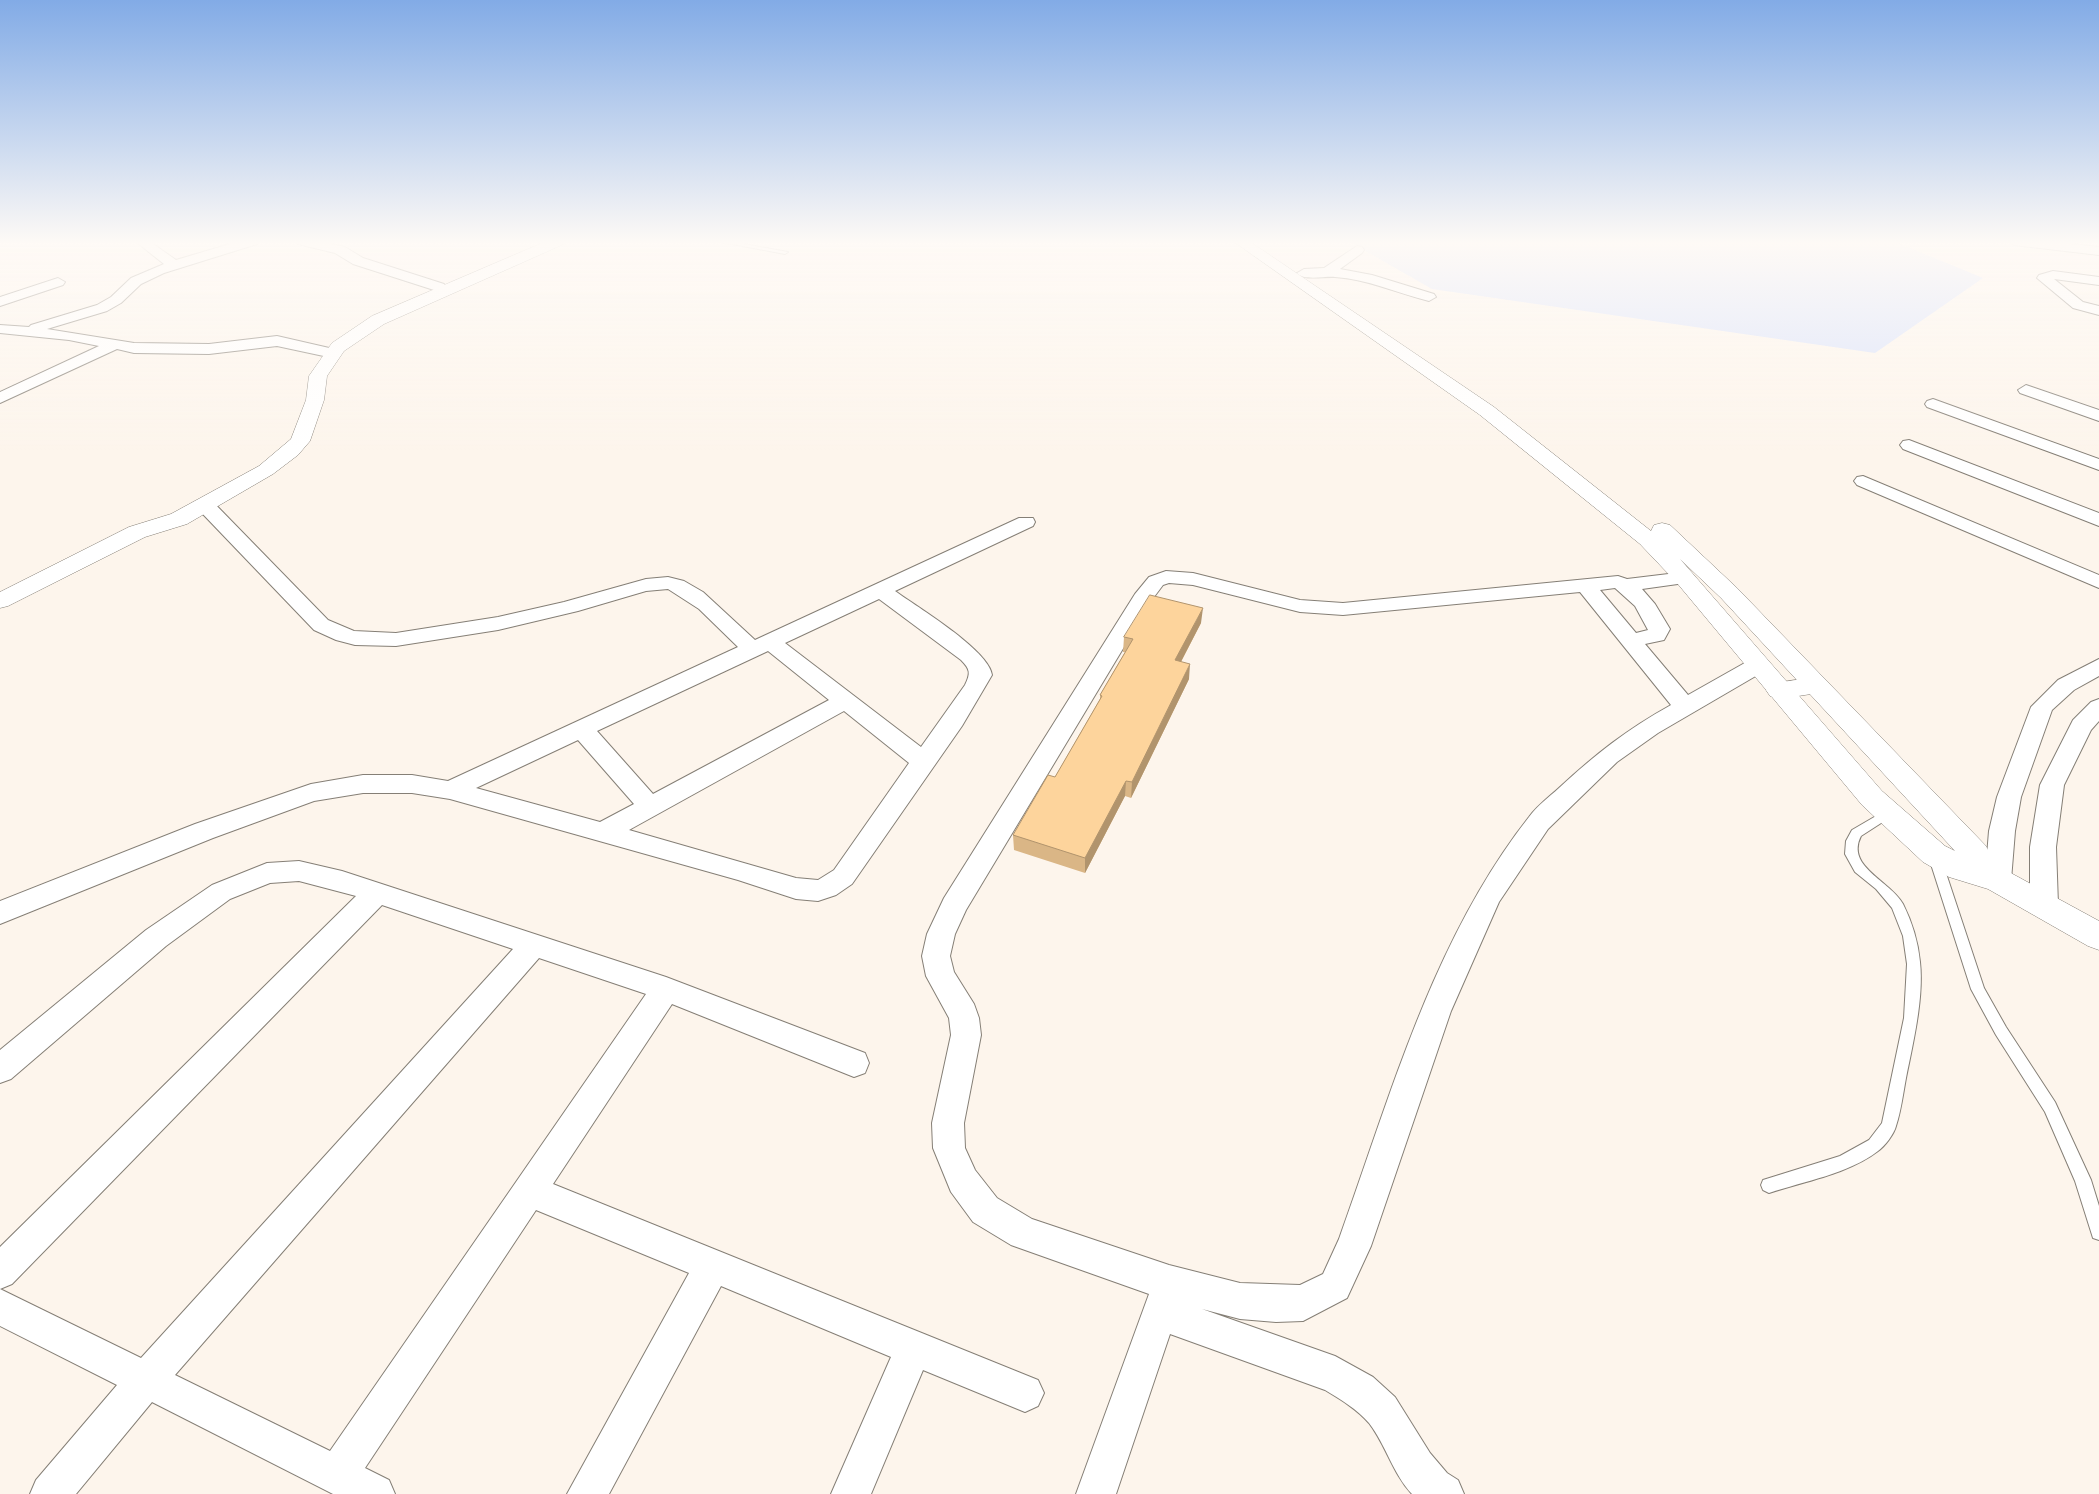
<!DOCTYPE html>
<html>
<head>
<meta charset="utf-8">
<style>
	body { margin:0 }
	canvas { display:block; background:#fdf5ec }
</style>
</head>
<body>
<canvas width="2099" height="1494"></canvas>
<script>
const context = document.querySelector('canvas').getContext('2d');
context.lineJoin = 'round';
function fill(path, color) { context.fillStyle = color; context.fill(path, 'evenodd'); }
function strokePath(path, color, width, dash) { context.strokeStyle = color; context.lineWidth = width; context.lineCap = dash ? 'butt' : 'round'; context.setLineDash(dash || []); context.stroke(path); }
fill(new Path2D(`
	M 1348,241 L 1893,241 L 1983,278 L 1875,353 L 1432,289 Z`), '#dae3fc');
const service = new Path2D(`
	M 716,241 L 727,241 L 788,252 L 785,254 Z
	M 1888,809 L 1892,810 L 1894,813 L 1892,816 L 1861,836 C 1845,867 1891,881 1903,904 C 1912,922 1918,941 1920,962 C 1924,998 1913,1043 1906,1078 C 1903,1094 1901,1111 1896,1126 C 1894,1134 1885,1146 1878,1151 C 1848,1174 1805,1181 1769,1193 L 1763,1190 L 1761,1185 L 1763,1180 L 1840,1156 L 1869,1140 L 1882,1123 L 1904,1018 L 1907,964 L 1903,936 L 1892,908 L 1876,889 L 1855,872 L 1845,854 L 1846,841 L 1852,830 Z
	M 1935,853 L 1939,855 L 1941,858 L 1984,988 L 2006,1027 L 2055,1102 L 2091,1180 L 2099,1206 L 2099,1240 L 2093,1238 L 2075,1181 L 2045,1112 L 1996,1035 L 1971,989 L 1929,858 L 1931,855 Z`);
const minor = new Path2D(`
	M 135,241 L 149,241 L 176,260 L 240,241 L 258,241 L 257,244 L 164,273 L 141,284 L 121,303 L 107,311 L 47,329 L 134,343 L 209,344 L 277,336 L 338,350 L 341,353 L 333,358 L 277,346 L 209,354 L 134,353 L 117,349 L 0,403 L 0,392 L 99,346 L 69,340 L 0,333 L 0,325 L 29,327 L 31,325 L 97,305 L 111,297 L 131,278 L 164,264 Z
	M 297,241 L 317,241 L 345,247 L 363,258 L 444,284 L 446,287 L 444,290 L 434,290 L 353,264 L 335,253 L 298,244 Z
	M 2008,241 L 2043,241 L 2099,247 L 2099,255 L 2014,245 Z
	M 1357,246 L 1362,247 L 1364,250 L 1362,253 L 1340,269 L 1372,275 L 1434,294 L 1436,297 L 1429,301 C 1397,293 1367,279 1335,277 C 1325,276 1303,281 1297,273 L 1304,269 L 1324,268 Z
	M 2053,271 L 2099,277 L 2099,285 L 2054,279 L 2083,302 L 2099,306 L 2099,315 L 2073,308 L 2037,278 L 2039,275 Z
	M 58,278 L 65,282 L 63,285 L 0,306 L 0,297 Z
	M 2026,385 L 2099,410 L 2099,421 L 2020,393 L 2018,390 Z
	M 1933,399 L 2099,459 L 2099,470 L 1927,407 L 1925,404 L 1927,401 Z
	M 1909,440 L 2099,513 L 2099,526 L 1903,449 L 1900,445 L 1903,441 Z
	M 1863,476 L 2099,575 L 2099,588 L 1857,485 L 1854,481 L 1857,477 Z
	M 205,499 L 212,501 L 328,620 L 354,631 L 396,633 L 498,617 L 564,602 L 646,579 L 668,577 L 684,581 L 703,592 L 755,640 L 1019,518 L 1033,518 L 1035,522 L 1033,526 L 895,591 C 917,607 989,650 992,675 L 962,726 L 852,884 L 836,895 L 818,901 L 796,899 L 738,880 L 450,799 L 412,793 L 363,793 L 314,801 L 213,838 L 0,924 L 0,901 L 195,824 L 311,784 L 363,775 L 412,775 L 448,781 L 738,647 L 699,609 L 668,589 L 646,591 L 578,611 L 498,630 L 396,646 L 355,645 L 336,640 L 314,630 L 198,509 L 196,505 L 198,501 ZM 879,599 L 961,660 C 970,669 971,673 965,685 L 921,747 L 785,643 ZM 768,651 L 829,700 L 653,794 L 597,731 ZM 844,711 L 909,763 L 834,870 L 818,880 L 796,878 L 629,830 ZM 578,740 L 634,804 L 600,822 L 476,788 Z
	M 1166,571 L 1193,573 L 1300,600 L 1343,603 L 1618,576 L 1627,579 L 1685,572 L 1692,574 L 1695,578 L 1692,582 L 1642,589 L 1655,604 L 1670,629 L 1664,640 L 1645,644 L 1688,695 L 1750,660 L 1758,658 L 1766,660 L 1769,665 L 1766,670 L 1658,733 L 1617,762 L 1548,829 L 1499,902 L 1451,1011 L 1371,1246 L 1347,1298 L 1303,1321 L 1276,1322 L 1240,1319 L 1202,1309 L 1335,1356 L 1373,1377 L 1395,1397 L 1430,1453 L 1447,1473 L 1458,1480 L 1464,1494 L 1412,1494 C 1393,1474 1386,1445 1369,1423 C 1357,1409 1340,1399 1325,1390 L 1170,1334 L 1116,1494 L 1076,1494 L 1149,1294 L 1011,1245 L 973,1222 L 951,1192 L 933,1148 L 932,1123 L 951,1035 L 949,1018 L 926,976 L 922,956 L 927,934 L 944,898 L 1135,594 L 1149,577 ZM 1169,583 L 1193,585 L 1300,612 L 1343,615 L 1580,592 L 1671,705 C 1626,730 1596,754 1559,788 C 1549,797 1537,806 1529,817 C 1433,939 1391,1095 1339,1239 L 1323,1274 L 1300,1285 L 1240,1283 L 1169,1265 L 1032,1219 L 997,1198 L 975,1170 L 965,1148 L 964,1123 L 981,1035 L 979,1018 L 974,1004 L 954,972 L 950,956 L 955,934 L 966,910 L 1154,597 L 1163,585 ZM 1615,588 L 1635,606 L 1648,630 L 1636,633 L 1600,590 Z
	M 2099,659 L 2099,676 L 2074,690 L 2052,710 L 2021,797 L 2015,831 L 2011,880 L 2007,887 L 1998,890 L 1989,887 L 1985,880 L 1989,831 L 1997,797 L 2031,707 L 2058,680 Z
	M 2099,699 L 2099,721 L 2091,730 L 2064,785 L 2056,847 L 2058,905 L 2054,913 L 2044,916 L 2034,913 L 2030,905 L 2030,847 L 2040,785 L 2073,720 L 2091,702 Z
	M 299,861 L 342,871 L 666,977 L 865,1053 L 869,1063 L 865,1073 L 854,1077 L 672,1004 L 553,1184 L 1038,1380 L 1044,1393 L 1038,1406 L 1025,1412 L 923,1370 L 871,1494 L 831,1494 L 891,1357 L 721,1286 L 609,1494 L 567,1494 L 689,1273 L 536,1210 L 365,1468 L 389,1480 L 395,1494 L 333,1494 L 152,1402 L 76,1494 L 30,1494 L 36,1480 L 117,1385 L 0,1326 L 0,1247 L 356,896 L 299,881 L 270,883 L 230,899 L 166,946 L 11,1079 L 0,1083 L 0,1050 L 146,930 L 212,885 L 267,863 ZM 382,905 L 513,949 L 141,1358 L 0,1289 L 12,1284 ZM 539,958 L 646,994 L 330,1451 L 175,1375 Z`);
const tertiary = new Path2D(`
	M 1233,241 L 1249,241 L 1494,407 L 1651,531 L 1654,525 L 1662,523 L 1670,525 L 1737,588 L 1986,846 L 1997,868 L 2009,872 L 2099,921 L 2099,950 L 2088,946 L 1988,889 L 1949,877 L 1923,862 L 1862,805 L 1677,583 L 1640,544 L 1480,415 ZM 1680,559 L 1721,598 L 1955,851 L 1945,846 L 1882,791 Z`);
const secondary = new Path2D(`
	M 547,241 L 566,241 L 564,244 L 384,324 L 344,351 L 327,376 L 324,400 L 310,441 L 298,455 L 273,474 L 187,524 L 145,537 L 8,606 L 0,608 L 0,592 L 129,527 L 171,514 L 259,466 L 291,439 L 306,400 L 309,376 L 332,343 L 372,316 Z
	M 1815,677 L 1824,680 L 1828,686 L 1824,692 L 1779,699 L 1770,696 L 1766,690 L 1770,684 Z`);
strokePath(service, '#857f76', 2);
strokePath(minor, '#857f76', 2);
strokePath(tertiary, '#857f76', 1);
strokePath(secondary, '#857f76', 1);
fill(service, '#fff');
fill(minor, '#fff');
fill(tertiary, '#fff');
fill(secondary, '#fff');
fill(new Path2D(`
	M 1201,623 L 1181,662 L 1189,679 L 1131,798 L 1125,796 L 1085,873 L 1014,850 L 1013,835 L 1055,777 L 1100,699 L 1100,695 L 1125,652 L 1123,652 L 1124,637 Z`), '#dab686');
fill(new Path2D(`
	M 1203,608 L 1201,623 L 1174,675 L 1175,660 Z
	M 1190,664 L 1189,679 L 1131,798 L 1132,782 Z
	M 1126,781 L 1125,796 L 1085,873 L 1085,858 Z`), '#b1946d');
const building = new Path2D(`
	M 1150,595 L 1203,608 L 1175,660 L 1190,664 L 1132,782 L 1126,781 L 1085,858 L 1013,835 L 1048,775 L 1055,777 L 1102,696 L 1100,695 L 1133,639 L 1124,637 Z`);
fill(building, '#fdd49c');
strokePath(building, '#b1946d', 1);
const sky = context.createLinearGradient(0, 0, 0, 450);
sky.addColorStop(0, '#82abe6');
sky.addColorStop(0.54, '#fefaf6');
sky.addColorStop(1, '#fefaf600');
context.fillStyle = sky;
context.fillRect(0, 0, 2099, 450);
</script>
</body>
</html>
